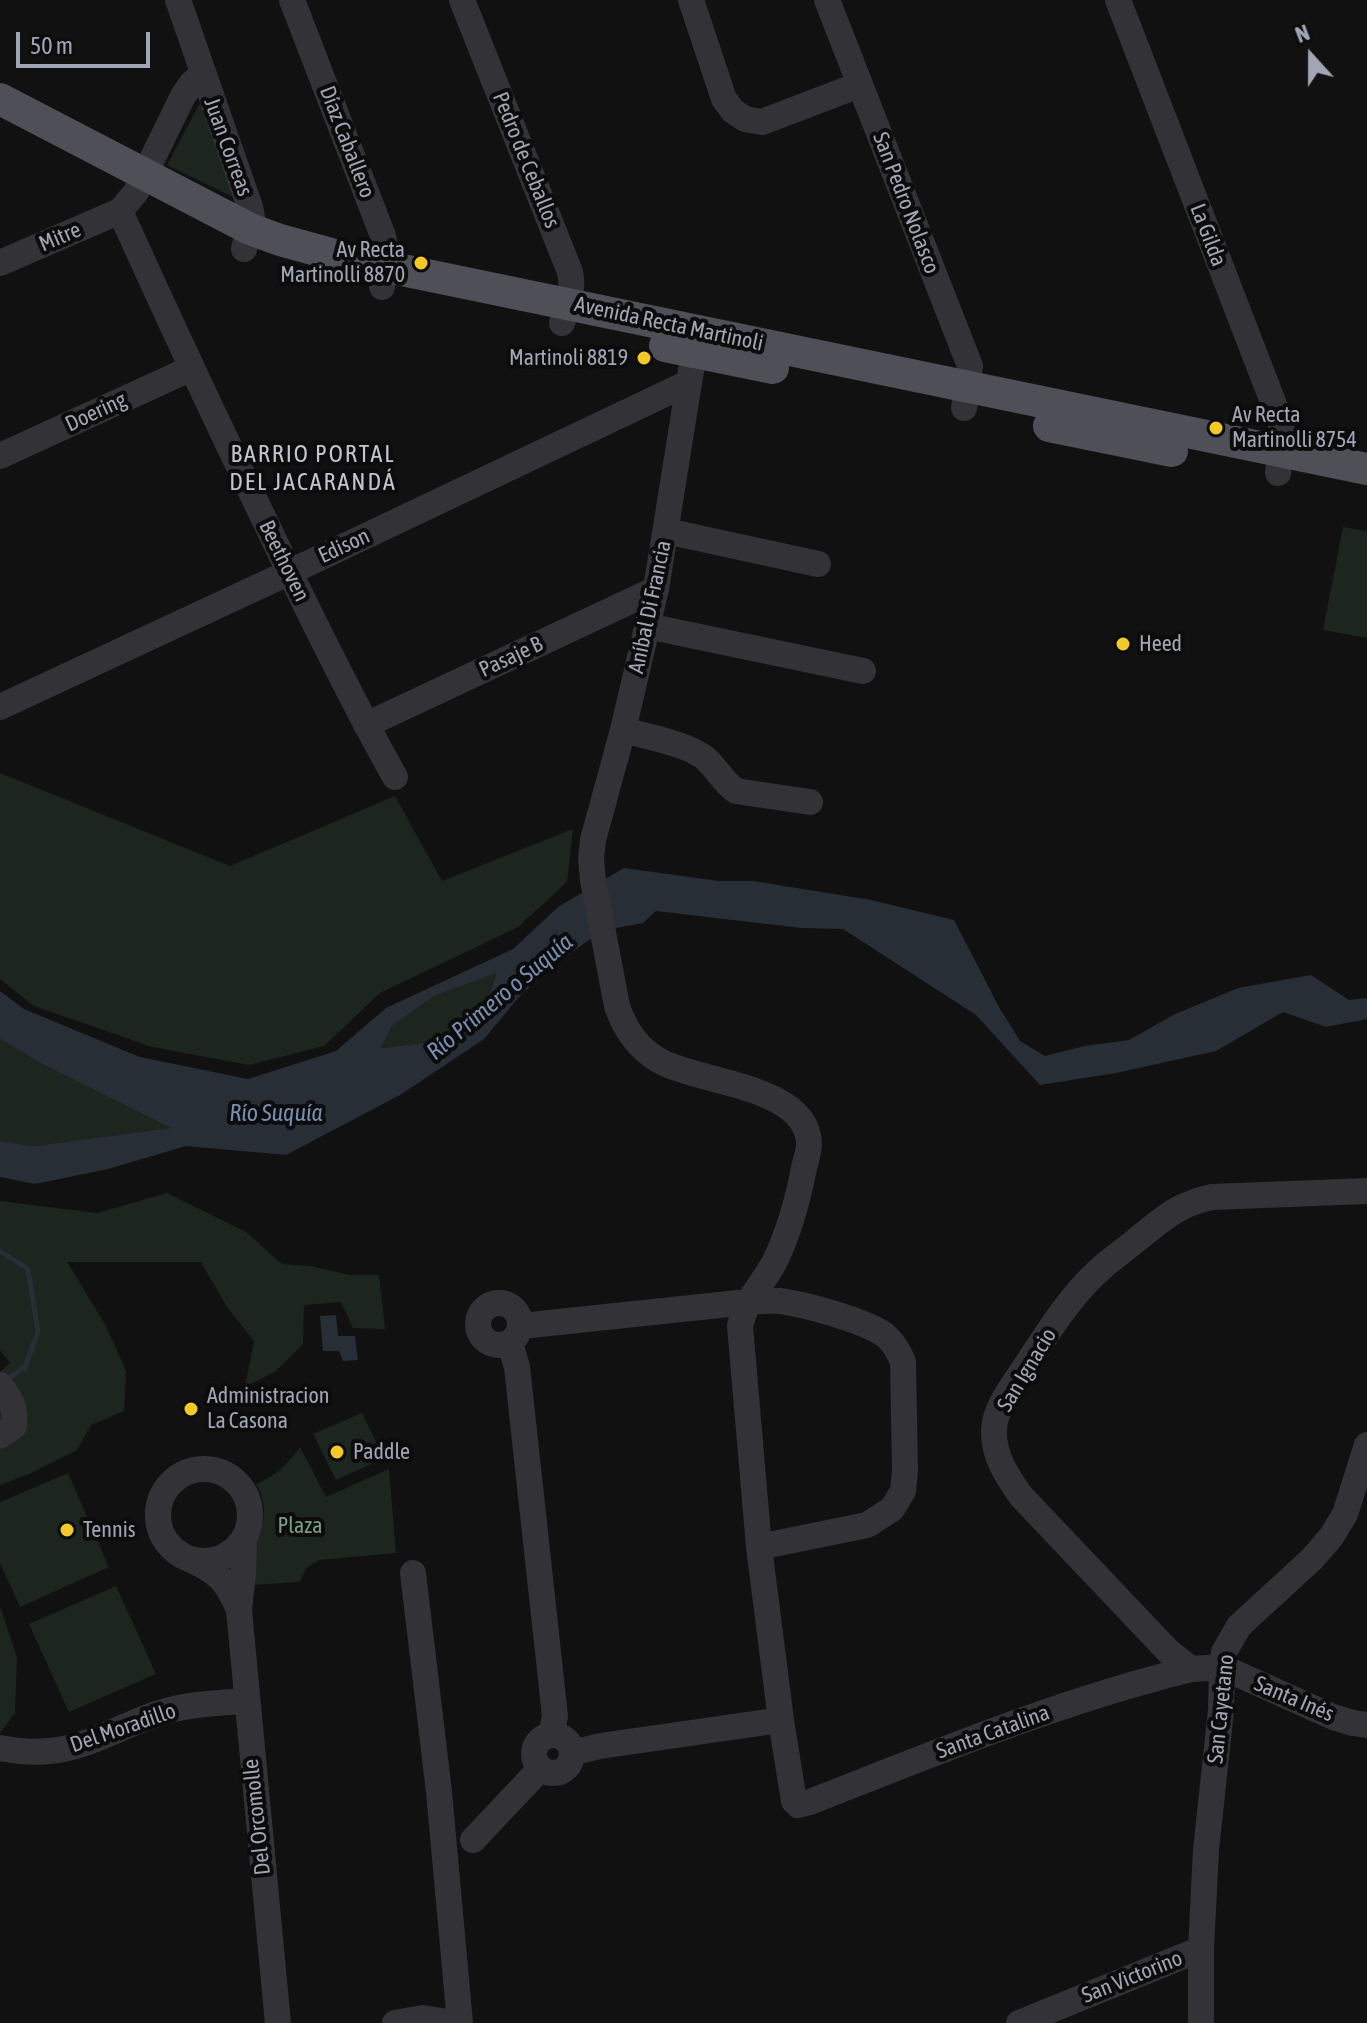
<!DOCTYPE html>
<html>
<head>
<meta charset="utf-8">
<style>
	body { margin:0 }
	#map { position:relative; width:1367px; height:2023px; overflow:hidden; background:#111112; font-family:"Asap Condensed",sans-serif }
	canvas { display:block }
	.north { position:absolute; left:1271px; top:16px; width:80px; height:80px; -webkit-text-stroke:6px #0c0c0d; paint-order:stroke; rotate:339deg; font-size:22px; font-weight:700; line-height:32px; text-align:center; color:#a2a5b3 }
	.north::after { content:''; display:block; margin:auto; width:28px; height:36px; background:#a2a5b3; clip-path:polygon(50% 0,100% 100%,50% 72%,0 100%) }
	.scale { position:absolute; left:16px; top:32px; width:134px; height:36px; box-sizing:border-box; border:4px solid #a2a5b3; border-top:0; padding-left:10px; font-size:24px; line-height:28px; white-space:nowrap; color:#a2a5b3; -webkit-text-stroke:6px #0c0c0d; paint-order:stroke }
</style>
</head>
<body>
<div id="map">
<canvas width="1367" height="2023"></canvas>
<div class="north">N</div>
<div class="scale">50 m</div>
</div>
<script>
const context = document.querySelector('canvas').getContext('2d');
context.lineJoin = 'round';
function fill(path, color) { context.fillStyle = color; context.fill(path, 'evenodd'); }
function strokePath(path, color, width, dash) { context.strokeStyle = color; context.lineWidth = width; context.lineCap = dash ? 'butt' : 'round'; context.setLineDash(dash || []); context.stroke(path); }
function write(font, color, halo, rows, align = 'center') {
  context.font = font + ' "Asap Condensed",sans-serif'; context.lineWidth = 8; context.setLineDash([]); context.textBaseline = 'middle'; context.strokeStyle = halo; context.fillStyle = color; for (const [text, x, y, turn = 0] of rows) {
    context.save(); context.translate(x, y); context.rotate((+turn || 0) * Math.PI / 180); context.textAlign = isNaN(turn) ? turn : align; if (halo) context.strokeText(text, 0, 0); context.fillText(text, 0, 0); context.restore();
  }
}
fill(new Path2D(`
	M 202,99 L 237,199 L 167,165 Z
	M 1343,527 L 1367,531 L 1367,638 L 1323,630 Z
	M 0,773 L 230,866 L 395,796 L 442,881 L 573,829 L 567,882 L 518,927 L 380,993 L 324,1046 L 249,1065 L 152,1047 L 34,1006 L 0,979 Z
	M 496,972 L 489,997 L 440,1041 L 381,1048 L 392,1026 L 434,996 Z
	M 0,1039 L 44,1065 L 173,1128 L 34,1146 L 0,1141 Z
	M 167,1193 L 246,1232 L 282,1264 L 310,1266 L 350,1275 L 379,1275 L 385,1329 L 353,1328 L 341,1302 L 304,1305 L 303,1344 L 276,1371 L 245,1387 L 254,1341 L 227,1307 L 201,1262 L 67,1262 L 106,1326 L 126,1371 L 124,1411 L 91,1425 L 77,1450 L 29,1474 L 0,1485 L 0,1372 L 10,1363 L 0,1350 L 0,1201 L 97,1213 Z
	M 362,1413 L 384,1458 L 336,1480 L 313,1434 Z
	M 300,1447 L 326,1497 L 389,1469 L 396,1553 L 319,1560 L 306,1568 L 300,1582 L 252,1585 L 255,1537 L 263,1523 L 264,1508 L 261,1493 L 256,1484 C 276,1476 288,1464 300,1447 Z
	M 68,1473 L 109,1567 L 20,1607 L 0,1563 L 0,1502 Z
	M 116,1586 L 156,1674 L 69,1712 L 29,1624 Z
	M 0,1606 L 17,1657 L 15,1713 L 0,1733 Z`), '#1d251f');
fill(new Path2D(`
	M 624,868 L 719,881 L 753,881 L 871,900 L 954,920 L 999,1007 L 1020,1041 L 1045,1056 L 1085,1046 L 1129,1040 L 1173,1015 L 1238,988 L 1311,975 L 1349,1000 L 1367,998 L 1367,1019 L 1326,1027 L 1283,1012 L 1216,1051 L 1116,1073 L 1040,1085 L 976,1015 L 843,929 L 801,928 L 656,911 L 643,923 L 601,931 L 548,970 L 518,998 L 484,1039 L 400,1095 L 286,1155 L 186,1146 L 108,1169 L 35,1184 L 0,1177 L 0,1141 L 34,1146 L 171,1128 L 44,1065 L 0,1039 L 0,991 L 24,1009 L 140,1057 L 248,1079 L 336,1051 L 386,1008 L 513,949 L 558,907 ZM 496,973 L 489,997 L 440,1041 L 381,1048 L 392,1026 L 434,996 Z
	M 336,1315 L 338,1336 L 355,1336 L 358,1360 L 343,1361 L 339,1351 L 323,1351 L 320,1316 Z`), '#272e36');
strokePath(new Path2D(`
	M 0,1251 L 28,1269 L 38,1332 L 25,1367 L 7,1380`), '#272e36', 5);
strokePath(new Path2D(`
	M 178,0 L 250,207 L 252,217 L 244,249
	M 292,0 L 383,236 L 386,250 L 382,287
	M 462,0 L 570,272 C 574,290 568,307 562,323
	M 691,0 L 724,99 L 733,111 L 745,119 L 762,122 L 859,85
	M 827,0 L 970,366 L 964,408
	M 1118,0 L 1280,420 L 1283,435 L 1278,473
	M 120,211 C 167,315 215,418 265,521 C 306,607 348,693 395,777
	M 0,263 L 120,211 L 136,192 L 183,96 L 192,83 L 203,74
	M 697,333 L 656,589 L 623,730 L 593,840 L 591,859 L 593,880 L 617,1006 C 625,1030 640,1051 662,1062 C 701,1083 808,1086 809,1144 C 809,1151 806,1160 804,1168 C 798,1199 789,1232 775,1261 C 762,1286 747,1296 740,1326 L 759,1547 L 781,1720 L 794,1801 L 798,1805 L 810,1802 C 935,1753 1060,1701 1191,1669
	M 0,456 L 192,368
	M 666,531 L 818,564
	M 647,626 L 863,671
	M 0,707 L 290,572 L 688,383
	M 366,725 L 656,589
	M 623,730 C 645,736 689,744 706,759 C 717,769 723,782 736,791 L 810,802
	M 1367,1191 L 1212,1197 C 1179,1204 1165,1217 1139,1238 C 1125,1250 1109,1260 1096,1273 C 1067,1300 1045,1337 1023,1370 C 1011,1388 995,1408 994,1430 C 993,1456 1007,1476 1021,1496 L 1168,1651 L 1191,1669 L 1222,1667 L 1333,1717 L 1353,1723 L 1367,1725
	M478 1324a21 21 0 1 1 42 0a21 21 0 1 1-42 0Z
	M 521,1326 L 748,1302 C 758,1301 769,1300 779,1301 C 804,1304 867,1321 886,1336 C 894,1343 899,1352 903,1362 L 905,1470 L 903,1491 L 892,1509 L 867,1525 L 759,1547
	M 510,1343 L 517,1367 L 555,1716 L 551,1735
	M 0,1385 C 11,1400 16,1407 14,1426 L 0,1436
	M158 1515a46 46 0 1 1 92 0a46 46 0 1 1-92 0Z
	M 189,1559 C 218,1572 227,1581 239,1610 L 243,1573 L 244,1538
	M 413,1573 L 439,1792 L 460,2023
	M 239,1610 L 278,2023
	M534 1754a19 19 0 1 1 38 0a19 19 0 1 1-38 0Z
	M 0,1748 C 16,1751 33,1753 49,1751 C 88,1748 124,1724 160,1713 C 188,1704 217,1703 246,1701
	M 572,1753 L 600,1746 L 781,1720
	M 473,1840 L 540,1769
	M 395,2023 L 423,2018 L 453,2023
	M 1019,2023 L 1201,1949
	M 1201,2023 L 1201,1949 L 1206,1850 L 1221,1710 L 1222,1667 L 1224,1652 L 1239,1626 L 1312,1559 L 1331,1537 L 1345,1514 L 1367,1445`), '#323237', 26);
strokePath(new Path2D(`
	M 0,99 L 250,229 L 280,240 L 349,259 L 1367,469
	M 665,346 L 773,368
	M 1049,426 L 1172,451`), '#4e4f57', 32);
for (const [x, y, r, color] of [
	[421,263,8,"#f3c928"],
	[644,358,8,"#f3c928"],
	[1216,428,8,"#f3c928"],
	[1123,644,8,"#f3c928"],
	[191,1409,8,"#f3c928"],
	[337,1452,8,"#f3c928"],
	[67,1530,8,"#f3c928"]
]) { const dot = new Path2D(); dot.arc(x, y, r, 0, 2 * Math.PI); context.fillStyle = color; context.fill(dot); strokePath(dot, '#0c0c0d', 3); }
write('22px', '#a2a5b3', '#0c0c0d', [
	["Díaz Caballero",347,142,69],
	["Juan Correas",228,147,70],
	["Pedro de Ceballos",526,160,68],
	["San Pedro Nolasco",906,203,69],
	["La Gilda",1208,235,69],
	["Mitre",60,237,-23],
	["Avenida Recta Martinoli",669,324,12],
	["Doering",96,412,-25],
	["Edison",344,546,-25],
	["Beethoven",284,561,64],
	["Aníbal Di Francia",650,607,-78],
	["Pasaje B",511,657,-25],
	["San Ignacio",1027,1370,-59],
	["Santa Inés",1294,1699,23],
	["San Cayetano",1221,1709,-84],
	["Del Moradillo",123,1728,-19],
	["Santa Catalina",993,1732,-20],
	["Del Orcomolle",257,1817,-96],
	["San Victorino",1132,1977,-22]
]);
write('22px', '#a2a5b3', '#0c0c0d', [
	["Av Recta",405,250,"right"],
	["Martinolli 8870",405,275,"right"],
	["Martinoli 8819",628,358,"right"],
	["Av Recta",1232,415],
	["Martinolli 8754",1232,440],
	["Heed",1139,644],
	["Administracion",207,1396],
	["La Casona",207,1421],
	["Paddle",353,1452],
	["Tennis",83,1530]
], 'left');
write('22px', '#789f80', '#0c0c0d', [
	["Plaza",300,1526]
]);
context.letterSpacing = '2px';
write('24px', '#c3c5cf', '#0c0c0d', [
	["BARRIO PORTAL",313,454],
	["DEL JACARANDÁ",313,482]
]);
context.letterSpacing = '0px';
write('italic 24px', '#788eb0', '#0c0c0d', [
	["Río Primero o Suquía",500,997,-40],
	["Río Suquía",276,1113]
]);
</script>
</body>
</html>
